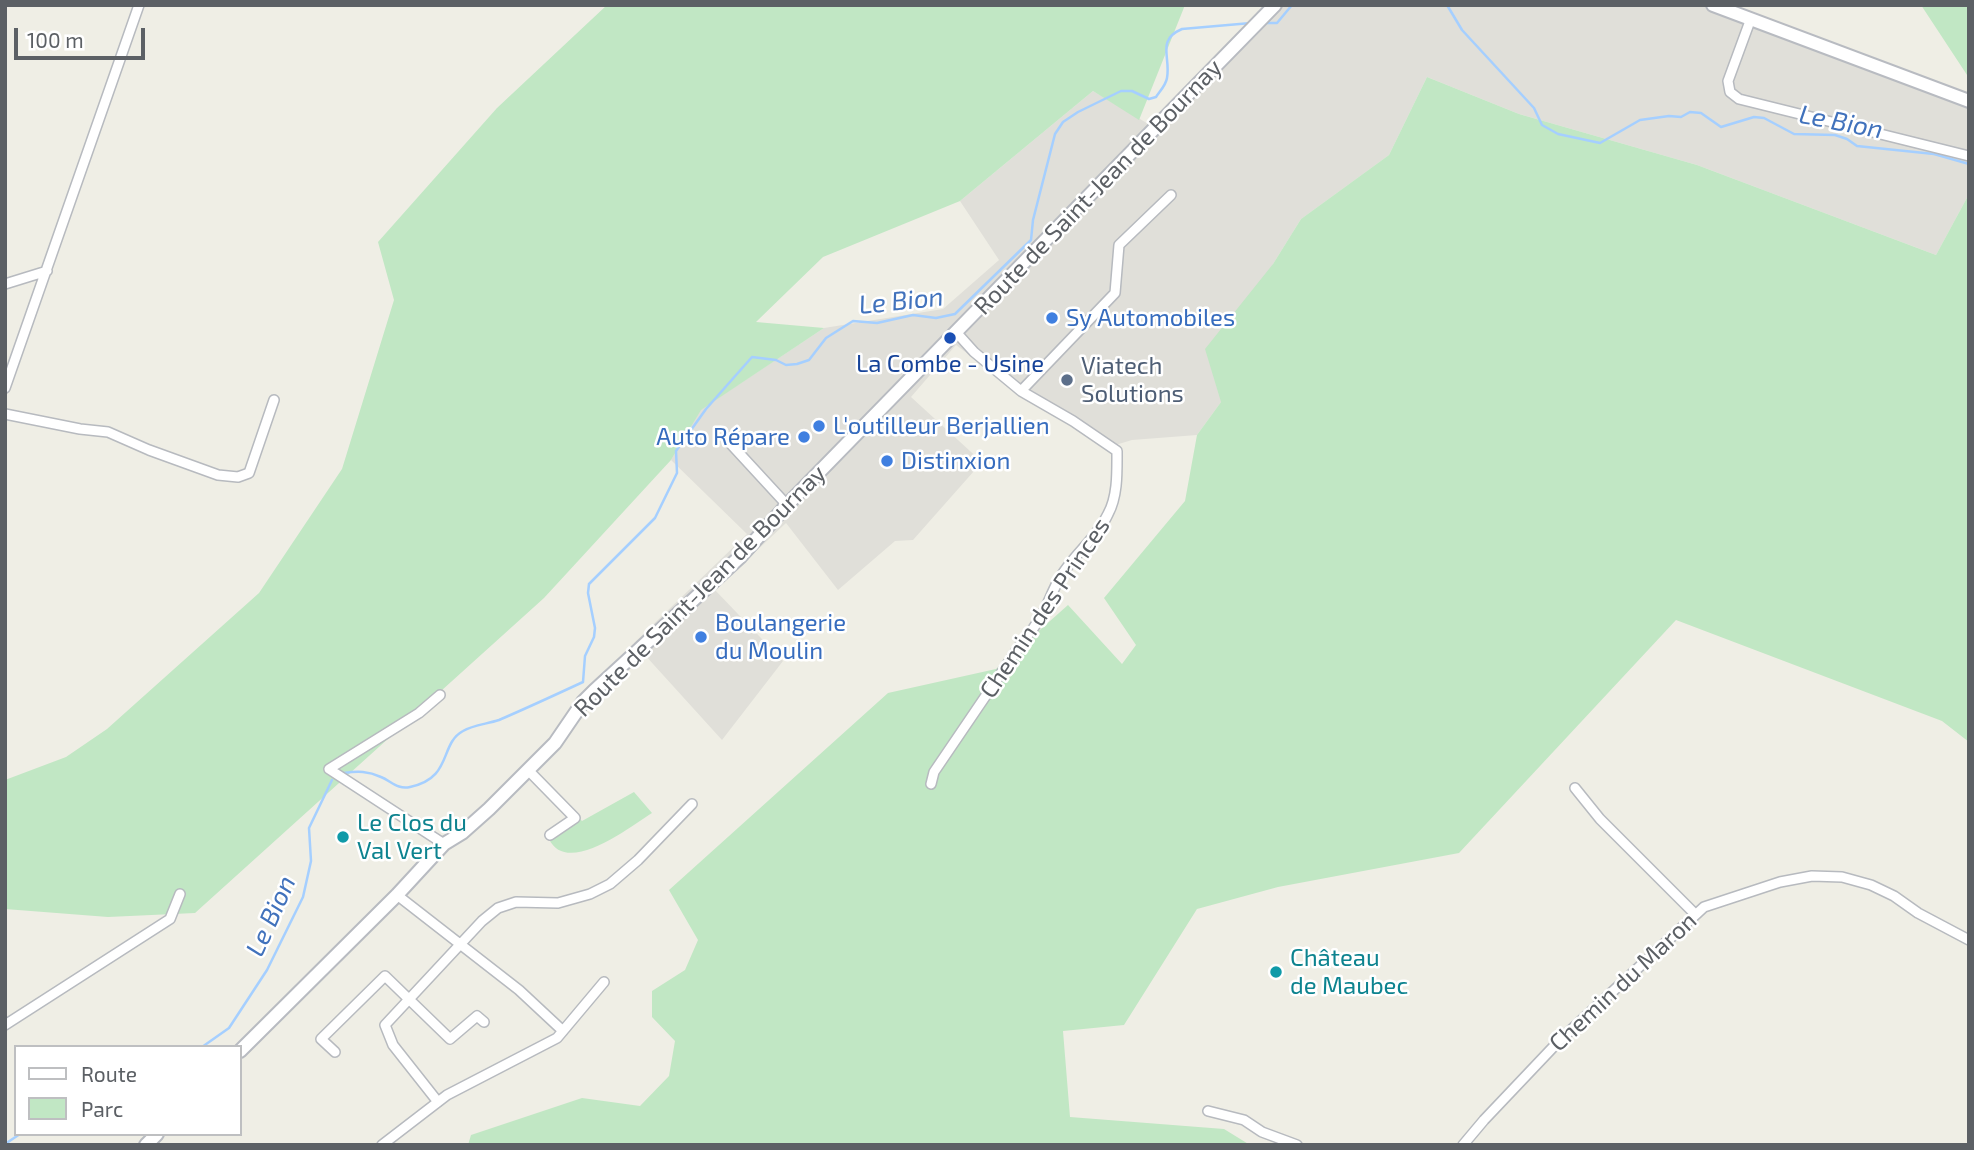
<!DOCTYPE html>
<html>
<head>
<meta charset="utf-8">
<style>
	body { margin:0 }
	#map { position:relative; width:1974px; height:1150px; overflow:hidden; background:#efeee5; font-family:"Exo 2",sans-serif }
	canvas { display:block }
	.frame { position:absolute; inset:0; border:7px solid #5c6065; pointer-events:none }
	.legend { position:absolute; left:14px; top:1045px; width:228px; height:91px; box-sizing:border-box; background:#fff; border:2px solid #bebfc1; margin:0; padding:9px 12px; list-style:none; font-size:21px; color:#5c6065 }
	.legend li { display:flex; align-items:center; gap:14px; height:35px }
	.legend b { width:35px; border:2px solid #bebfc1 }
	.scale { position:absolute; left:14px; top:28px; width:131px; height:32px; box-sizing:border-box; border:4px solid #5c6065; border-top:0; padding-left:9px; font-size:21px; line-height:24px; white-space:nowrap; color:#5c6065; -webkit-text-stroke:5px #fff; paint-order:stroke }
</style>
</head>
<body>
<div id="map">
<canvas width="1974" height="1150"></canvas>
<div class="frame"></div>
<ul class="legend">
<li><b style="height:9px;background:#fff"></b>Route</li>
<li><b style="height:19px;background:#c1e7c4"></b>Parc</li>
</ul>
<div class="scale">100 m</div>
</div>
<script>
const context = document.querySelector('canvas').getContext('2d');
context.lineJoin = 'round';
function fill(path, color) { context.fillStyle = color; context.fill(path, 'evenodd'); }
function strokePath(path, color, width, dash) { context.strokeStyle = color; context.lineWidth = width; context.lineCap = dash ? 'butt' : 'round'; context.setLineDash(dash || []); context.stroke(path); }
function write(font, color, halo, rows, align = 'center') {
  context.font = font + ' "Exo 2",sans-serif'; context.lineWidth = 5; context.setLineDash([]); context.textBaseline = 'middle'; context.strokeStyle = halo; context.fillStyle = color; for (const [text, x, y, turn = 0] of rows) {
    context.save(); context.translate(x, y); context.rotate((+turn || 0) * Math.PI / 180); context.textAlign = isNaN(turn) ? turn : align; if (halo) context.strokeText(text, 0, 0); context.fillText(text, 0, 0); context.restore();
  }
}
fill(new Path2D(`
	M 1283,5 L 1700,5 L 1737,21 L 1969,105 L 1969,194 L 1936,255 L 1697,165 L 1519,114 L 1427,77 L 1389,155 L 1301,219 L 1273,264 L 1221,402 L 1197,435 L 1132,440 L 1112,446 L 1027,398 L 956,345 L 911,397 L 982,462 L 913,540 L 895,541 L 838,590 L 786,523 L 715,590 L 783,661 L 722,740 L 634,643 L 747,534 L 671,460 L 700,410 L 824,328 L 943,309 L 999,260 L 960,201 L 1093,91 L 1150,125 L 1260,29 Z`), '#e0dfd9');
fill(new Path2D(`
	M 607,5 L 1185,5 L 1139,120 L 1093,91 L 960,201 L 823,257 L 756,322 L 824,328 L 701,410 L 671,460 L 544,598 L 195,913 L 108,917 L 5,909 L 5,780 L 66,757 L 107,729 L 259,593 L 342,469 L 394,300 L 378,242 L 497,108 Z
	M 1921,5 L 1969,5 L 1969,78 Z
	M 1427,77 L 1519,114 L 1697,165 L 1936,255 L 1969,194 L 1969,742 L 1942,721 L 1676,620 L 1459,853 L 1278,887 L 1197,909 L 1124,1025 L 1063,1031 L 1070,1117 L 1224,1129 L 1250,1145 L 468,1145 L 471,1135 L 582,1098 L 640,1106 L 669,1076 L 675,1041 L 652,1017 L 652,991 L 685,970 L 698,940 L 669,890 L 888,693 L 996,669 L 1068,605 L 1122,664 L 1136,645 L 1104,598 L 1185,501 L 1197,435 L 1221,402 L 1205,349 L 1273,264 L 1301,219 L 1389,155 Z
	M 634,792 L 652,813 C 631,826 567,877 549,839 L 579,818 L 582,821 Z`), '#c1e7c4');
strokePath(new Path2D(`
	M 1447,5 L 1462,30 L 1534,108 L 1542,125 L 1558,134 L 1600,143 L 1640,120 L 1669,116 L 1681,117 L 1690,112 L 1701,113 L 1721,127 L 1754,117 L 1764,118 L 1794,134 L 1835,135 L 1847,139 L 1857,146 L 1934,154 L 1969,164
	M 1265,23 L 1277,23 L 1292,5
	M 344,773 C 358,771 368,771 381,777 C 391,781 398,790 410,787 C 453,778 439,744 463,731 C 473,725 487,724 499,720 C 527,708 555,695 583,682 L 585,656 L 594,637 L 595,628 L 588,593 L 589,584 L 655,518 L 677,473 L 676,451 L 706,409 L 752,357 L 776,360 L 786,365 L 797,364 L 809,360 L 826,338 L 853,321 L 877,323 L 913,315 L 936,318 L 955,314 L 1031,240 L 1033,220 L 1055,134 L 1063,122 L 1078,112 L 1121,91 L 1132,91 L 1149,99 L 1156,97 C 1160,91 1166,85 1167,78 C 1171,57 1156,40 1182,29 L 1251,23
	M 202,1047 L 229,1028 L 267,970 L 303,897 L 311,861 L 309,828 L 332,780
	M 5,1144 L 20,1134`), '#a5cfff', 2.5);
const street = new Path2D(`
	M 1750,21 L 1728,81 L 1730,92 L 1739,99 L 1969,156
	M 5,284 L 47,271
	M 5,388 L 139,5
	M 1021,391 L 1115,293 L 1119,245 L 1171,195
	M 5,414 L 80,429 L 108,432 L 149,450 L 218,475 L 238,477 L 249,473 L 274,400
	M 728,441 L 787,505
	M 440,695 L 419,713 L 329,769 L 444,844
	M 528,770 L 575,818 L 550,835
	M 931,784 L 934,772 L 1025,638 C 1043,619 1046,605 1057,583 C 1070,557 1096,540 1108,514 C 1118,496 1117,471 1117,451 L 1073,421 L 1021,391 L 974,352 L 956,332
	M 1575,788 L 1600,819 L 1695,914
	M 397,895 L 519,990 L 563,1031
	M 5,1025 L 170,919 L 180,894
	M 335,1052 L 321,1039 L 385,976 L 450,1039 L 477,1016 L 484,1022
	M 438,1102 L 393,1045 L 385,1025 L 482,921 L 498,908 L 516,902 L 558,903 L 590,894 L 610,884 L 638,860 L 692,804
	M 1208,1111 L 1244,1120 L 1262,1132 L 1297,1145
	M 382,1145 L 447,1095 L 557,1038 L 604,982
	M 1463,1145 L 1484,1120 L 1558,1042 L 1704,907 L 1780,882 L 1812,876 L 1842,877 L 1871,885 L 1894,896 L 1918,913 L 1969,940`);
const secondary = new Path2D(`
	M 1713,5 L 1969,101
	M 240,1051 L 397,895 L 444,844 L 462,833 L 489,809 L 555,743 L 583,702 L 594,691 L 741,556 L 787,505 L 1275,5
	M 146,1145 L 157,1134`);
strokePath(street, '#b7babf', 12);
strokePath(secondary, '#b8bbc1', 16);
strokePath(street, '#fff', 9);
strokePath(secondary, '#fff', 12);
for (const [x, y, r, color] of [
	[1052,318,7,"#3f7fe0"],
	[950,338,7,"#1a4fb4"],
	[1067,380,7,"#5c6f8a"],
	[819,426,7,"#3f7fe0"],
	[804,437,7,"#3f7fe0"],
	[887,461,7,"#3f7fe0"],
	[701,637,7,"#3f7fe0"],
	[343,837,7,"#0f9aa8"],
	[1276,972,7,"#0f9aa8"]
]) { const dot = new Path2D(); dot.arc(x, y, r, 0, 2 * Math.PI); context.fillStyle = color; context.fill(dot); strokePath(dot, '#fff', 2.5); }
write('24px', '#5c6065', '#fff', [
	["Route de Saint-Jean de Bournay",1098,187,-46],
	["Route de Saint-Jean de Bournay",700,591,-45],
	["Chemin des Princes",1045,608,-56],
	["Chemin du Maron",1623,982,-43]
]);
write('24px', '#366cbe', '#fff', [
	["Sy Automobiles",1066,318],
	["L'outilleur Berjallien",833,426],
	["Auto Répare",790,437,"right"],
	["Distinxion",901,461],
	["Boulangerie",715,623],
	["du Moulin",715,651]
], 'left');
write('24px', '#164399', '#fff', [
	["La Combe - Usine",950,364]
]);
write('24px', '#4e5e75', '#fff', [
	["Viatech",1081,366],
	["Solutions",1081,394]
], 'left');
write('24px', '#0d838f', '#fff', [
	["Le Clos du",357,823],
	["Val Vert",357,851],
	["Château",1290,958],
	["de Maubec",1290,986]
], 'left');
write('italic 26px', '#4172bc', '#fff', [
	["Le Bion",1841,122,11],
	["Le Bion",901,301,-6],
	["Le Bion",271,916,-66]
]);
</script>
</body>
</html>
